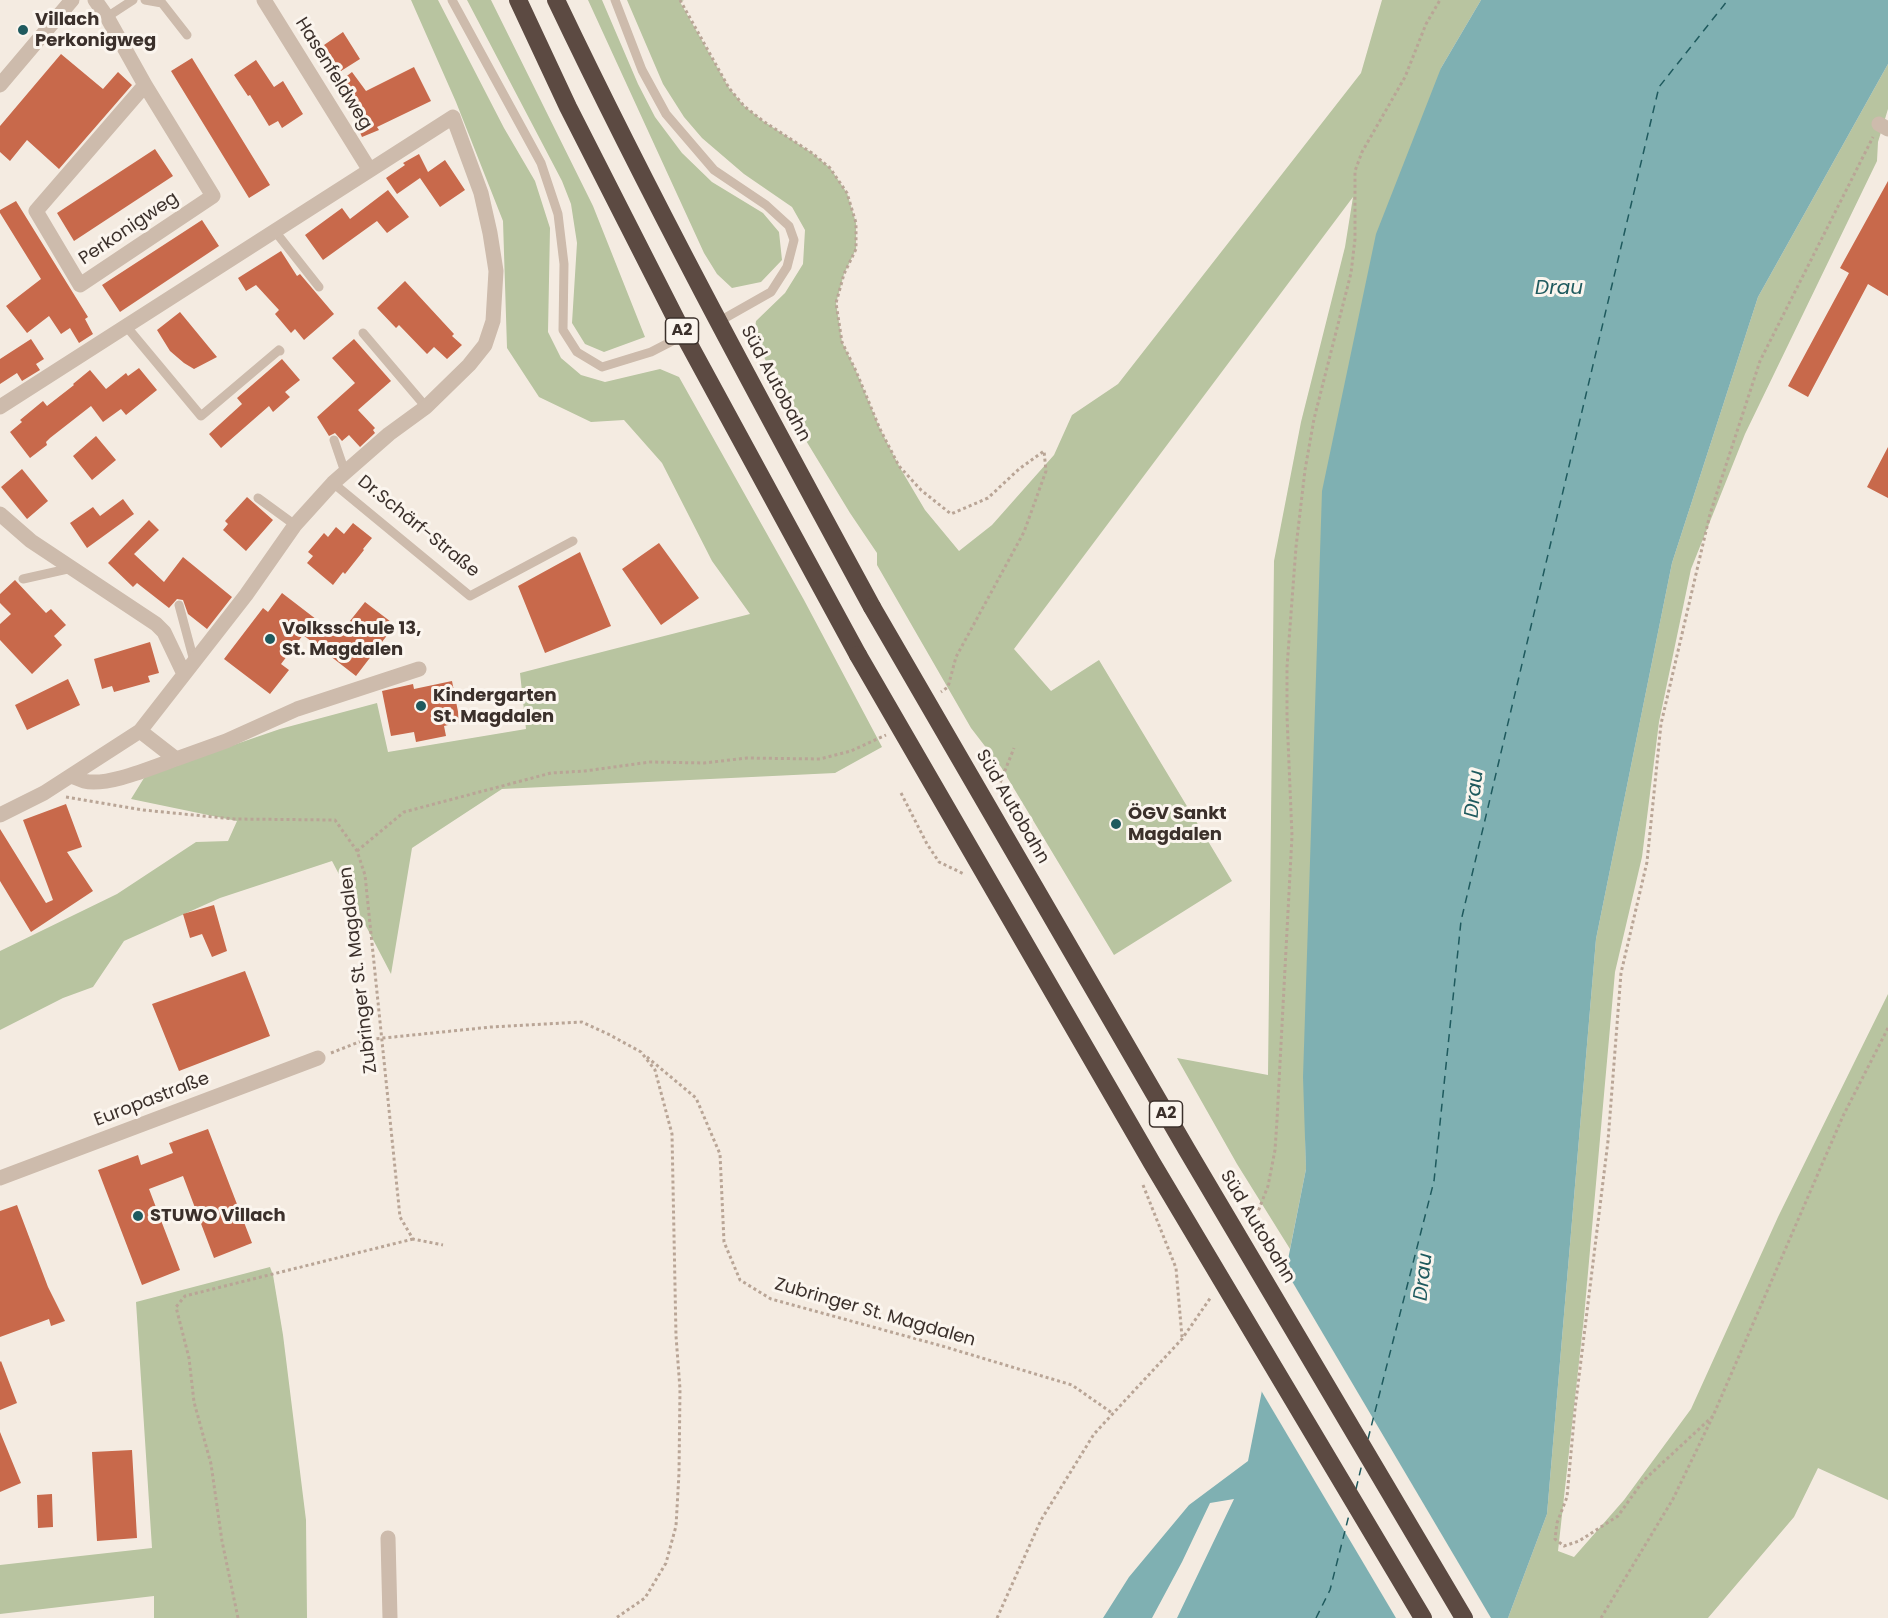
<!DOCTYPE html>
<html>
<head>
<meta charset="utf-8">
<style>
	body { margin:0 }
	canvas { display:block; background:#f4ebe1 }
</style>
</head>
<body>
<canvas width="1888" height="1618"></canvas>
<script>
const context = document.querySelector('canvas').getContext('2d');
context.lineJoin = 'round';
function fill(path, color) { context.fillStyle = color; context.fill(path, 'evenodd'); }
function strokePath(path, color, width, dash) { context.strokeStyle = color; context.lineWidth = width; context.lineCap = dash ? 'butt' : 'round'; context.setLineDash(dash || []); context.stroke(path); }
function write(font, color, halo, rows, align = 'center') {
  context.font = font + ' Poppins,sans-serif'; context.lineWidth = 6; context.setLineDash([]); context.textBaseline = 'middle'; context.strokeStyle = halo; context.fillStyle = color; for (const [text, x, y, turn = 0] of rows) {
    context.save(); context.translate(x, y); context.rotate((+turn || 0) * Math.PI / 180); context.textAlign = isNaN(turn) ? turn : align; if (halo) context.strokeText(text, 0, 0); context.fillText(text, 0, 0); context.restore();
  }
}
fill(new Path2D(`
	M 411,0 L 438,0 L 504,128 L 535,181 L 550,228 L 548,332 L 561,358 L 581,375 L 605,382 L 660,369 L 679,377 L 804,600 L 882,747 L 835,773 L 502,789 L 412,848 L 391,974 L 332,861 L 220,898 L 124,941 L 93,987 L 63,998 L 0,1030 L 0,951 L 117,894 L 196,842 L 228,841 L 237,821 L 131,799 L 144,778 L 181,763 L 280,729 L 377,703 L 388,752 L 526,729 L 520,673 L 750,614 L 712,561 L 662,463 L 624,420 L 591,422 L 539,397 L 507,348 L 503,221 L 456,102 Z
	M 467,0 L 491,0 L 593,206 L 645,337 L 604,352 L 585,344 L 572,323 L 577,243 L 571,204 L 562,181 Z
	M 588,0 L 602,0 L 638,84 L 655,117 L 682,153 L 712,182 L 763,213 L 779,232 L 782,260 L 761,282 L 732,288 L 717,274 L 704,253 Z
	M 627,0 L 684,0 L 680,2 L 729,88 L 744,106 L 763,121 L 812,153 L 830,168 L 847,193 L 856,223 L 856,249 L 844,274 L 836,303 L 842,342 L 856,371 L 880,429 L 899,466 L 925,510 L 959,551 L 992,525 L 1054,455 L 1072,415 L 1118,384 L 1361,73 L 1382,0 L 1481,0 L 1441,68 L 1305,1126 L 1306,1169 L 1290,1249 L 1237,1164 L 1177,1058 L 1268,1075 L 1274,561 L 1301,422 L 1345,247 L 1353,197 L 1014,649 L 1051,691 L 1099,660 L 1232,881 L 1114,955 L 1001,767 L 971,728 L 877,565 L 877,553 L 850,513 L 805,439 L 754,337 L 756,321 L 785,293 L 803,264 L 805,230 L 792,207 L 744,174 L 702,138 L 684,117 L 663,84 Z
	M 1888,64 L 1888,109 L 1878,142 L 1877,161 L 1745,434 L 1691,569 L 1659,722 L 1642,857 L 1615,972 L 1584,1317 L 1558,1551 L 1574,1557 L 1624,1500 L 1691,1409 L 1778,1217 L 1888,994 L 1888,1500 L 1818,1468 L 1794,1517 L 1708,1618 L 1508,1618 L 1547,1514 L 1596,939 L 1672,563 L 1758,297 Z
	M 270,1267 L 273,1275 L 283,1335 L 306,1520 L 307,1618 L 154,1618 L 154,1596 L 0,1614 L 0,1565 L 152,1548 L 136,1302 Z`), '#b8c4a0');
fill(new Path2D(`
	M 1481,0 L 1888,0 L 1888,64 L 1758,297 L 1672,563 L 1596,939 L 1547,1514 L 1508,1618 L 1177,1618 L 1234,1499 L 1210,1503 L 1182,1562 L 1152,1618 L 1103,1618 L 1129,1577 L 1189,1505 L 1248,1461 L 1306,1169 L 1303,1077 L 1322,491 L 1376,234 L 1441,68 Z`), '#7fb0b2');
fill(new Path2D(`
	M 1283,1266 L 1491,1618 L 1396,1618 L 1259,1387 Z`), '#f4ebe1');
strokePath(new Path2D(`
	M 1368,1439 L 1434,1181 L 1461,921 L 1659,87 L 1728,0
	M 1356,1489 L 1362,1464
	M 1316,1618 L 1330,1590 L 1350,1511`), '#1f5a5e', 1.5, [8, 6]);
fill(new Path2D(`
	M 343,32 L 360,59 L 341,71 L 324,45 Z
	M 61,54 L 103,89 L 118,72 L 132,85 L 59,169 L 27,140 L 10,161 L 0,152 L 0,126 Z
	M 192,58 L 270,185 L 249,198 L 171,71 Z
	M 256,60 L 274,87 L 283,81 L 303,114 L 282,128 L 278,121 L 269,126 L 250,95 L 248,96 L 234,75 Z
	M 414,67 L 431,101 L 377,127 L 379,130 L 362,137 L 344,96 L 335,85 L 352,72 L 366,91 Z
	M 155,149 L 173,176 L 74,241 L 57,213 Z
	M 419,154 L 428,172 L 445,160 L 465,190 L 440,207 L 420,178 L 397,194 L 386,178 L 405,165 L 403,163 Z
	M 1888,181 L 1888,296 L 1868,284 L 1808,397 L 1788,386 L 1849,273 L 1840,268 Z
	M 388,190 L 409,217 L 387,233 L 377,221 L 323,260 L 305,235 L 342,208 L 350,219 Z
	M 16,201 L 88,317 L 85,319 L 93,334 L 79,343 L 70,328 L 61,334 L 49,316 L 27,333 L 6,306 L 41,279 L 0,213 L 0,210 Z
	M 202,220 L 219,246 L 120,312 L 102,285 Z
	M 281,251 L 297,276 L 300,274 L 334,314 L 304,340 L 295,329 L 291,333 L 275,314 L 279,310 L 256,285 L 246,291 L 238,278 Z
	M 405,281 L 454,334 L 452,336 L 462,345 L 447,359 L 434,347 L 427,354 L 399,325 L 396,328 L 377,308 Z
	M 180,312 L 217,357 L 194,369 L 184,363 L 170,351 L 157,330 Z
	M 31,339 L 44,359 L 36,364 L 40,370 L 22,381 L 17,373 L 0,384 L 0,359 Z
	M 354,339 L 391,381 L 358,410 L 375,428 L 373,430 L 375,433 L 360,447 L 349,435 L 342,441 L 335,433 L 329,436 L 317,417 L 355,383 L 332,358 Z
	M 282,359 L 300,380 L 285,392 L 290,397 L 273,412 L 269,406 L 221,448 L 209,434 L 242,404 L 237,398 Z
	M 139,368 L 157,390 L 126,415 L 121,409 L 103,422 L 91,406 L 50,438 L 46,442 L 47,445 L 30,458 L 10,432 L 22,422 L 20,420 L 43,401 L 47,406 L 74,385 L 73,384 L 90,370 L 106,389 L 126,373 L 128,376 Z
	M 96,436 L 116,460 L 92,480 L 73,456 Z
	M 1888,447 L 1888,498 L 1867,487 Z
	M 22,469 L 48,501 L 27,519 L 1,487 Z
	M 247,497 L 273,520 L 246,551 L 223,530 L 228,524 L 225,521 Z
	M 123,499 L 134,514 L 87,548 L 70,523 L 93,507 L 100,516 Z
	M 149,520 L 159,530 L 134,554 L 164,582 L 183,557 L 232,597 L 207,629 L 188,614 L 183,600 L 177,599 L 169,608 L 137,583 L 133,587 L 108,563 Z
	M 353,523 L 372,538 L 363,549 L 364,550 L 345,574 L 343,572 L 333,585 L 307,563 L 313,556 L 308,552 L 324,533 L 328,537 L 336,527 L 344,534 Z
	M 659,543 L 699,598 L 661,625 L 622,569 Z
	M 580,552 L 611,626 L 545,653 L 518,586 Z
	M 15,580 L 46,613 L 51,609 L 66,625 L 54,636 L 62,645 L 32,674 L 0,640 L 0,624 L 11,614 L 0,603 L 0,594 Z
	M 282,593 L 338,636 L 365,602 L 395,625 L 356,676 L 303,635 L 281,664 L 289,670 L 270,694 L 224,659 L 263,608 L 268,612 Z
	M 150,642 L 159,673 L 148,676 L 150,682 L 114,692 L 112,686 L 102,689 L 94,659 Z
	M 68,679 L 80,705 L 27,730 L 15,705 Z
	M 452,681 L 460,722 L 444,726 L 446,736 L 416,742 L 414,732 L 391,736 L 382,691 L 413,684 L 414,689 Z
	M 66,804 L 82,847 L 67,852 L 93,891 L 31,932 L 0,881 L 0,829 L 46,903 L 53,900 L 23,820 Z
	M 214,905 L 227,951 L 212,957 L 202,934 L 190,938 L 183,914 Z
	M 245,971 L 270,1036 L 179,1071 L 152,1004 Z
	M 208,1129 L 252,1243 L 214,1258 L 183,1176 L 149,1189 L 180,1270 L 142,1285 L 98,1170 L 138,1155 L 141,1165 L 173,1153 L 169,1143 Z
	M 17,1205 L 48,1287 L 65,1321 L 51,1326 L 49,1319 L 0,1337 L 0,1211 Z
	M 1,1361 L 17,1403 L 0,1410 L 0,1362 Z
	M 0,1432 L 21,1483 L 0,1492 Z
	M 132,1450 L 137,1538 L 97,1541 L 92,1452 Z
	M 52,1494 L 53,1527 L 38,1528 L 37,1495 Z`), '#c8694b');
strokePath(new Path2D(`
	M 680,0 L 729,88 L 744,106 L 763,121 L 812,153 L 830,168 L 847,193 L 856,223 L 856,249 L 844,274 L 836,303 L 842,342 L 856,371 L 880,429 L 899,466 L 921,490 L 951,514 L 988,498 L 1019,469 L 1044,451 L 1046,471 L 1024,532 L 956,657 L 948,687 L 941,692
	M 998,788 L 1014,748
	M 901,793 L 927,844 L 939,862 L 964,874
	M 66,797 L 143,810 L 234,819 L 335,820 L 357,851 L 365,875 L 400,1217 L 413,1239 L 443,1245
	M 357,851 L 404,812 L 551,773 L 585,771 L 650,762 L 704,763 L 747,758 L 820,759 L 851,751 L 886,735
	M 331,1053 L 364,1040 L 491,1027 L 582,1022 L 610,1035 L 641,1052 L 655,1070 L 672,1134 L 676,1336 L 680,1389 L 679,1473 L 676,1526 L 666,1563 L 645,1598 L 616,1618
	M 647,1057 L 696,1098 L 720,1154 L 724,1242 L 740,1280 L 771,1299 L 942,1346 L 1072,1385 L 1112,1413
	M 1143,1185 L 1176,1268 L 1182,1337
	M 1252,1227 L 1268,1186 L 1275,1150 L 1277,1120 L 1292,836 L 1287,716 L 1287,667 L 1296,547 L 1305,470 L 1314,419 L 1351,273 L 1355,239 L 1355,171 L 1362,152 L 1405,77 L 1426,24 L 1440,0
	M 1713,1416 L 1643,1481 L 1618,1516 L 1579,1541 L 1564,1546 L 1555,1539 L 1557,1523 L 1567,1497 L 1575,1409 L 1608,1141 L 1621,973 L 1647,862 L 1661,724 L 1710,514 L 1760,361 L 1873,137
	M 238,1618 L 222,1541 L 211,1464 L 194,1402 L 189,1358 L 176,1307 L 185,1296 L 413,1239
	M 997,1618 L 1041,1520 L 1094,1434 L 1182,1339 L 1211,1297
	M 1601,1618 L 1673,1499 L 1713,1416 L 1843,1116 L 1888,1028`), '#b9a596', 3, [3, 3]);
strokePath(new Path2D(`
	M 145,0 L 162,3 L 187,35
	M 452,0 L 541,163 L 558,214 L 564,264 L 563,330 L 577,352 L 602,367 L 651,352 L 684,335
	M 615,0 L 642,70 L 666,114 L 714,170 L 766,205 L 789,226 L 794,240 L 787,267 L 771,292 L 718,322
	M 107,17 L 133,0
	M 274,230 L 319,287
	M 126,326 L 201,416 L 279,350 L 280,351
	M 363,333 L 426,407
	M 334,440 L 345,472
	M 333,483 L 470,596 L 573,541
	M 258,498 L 295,525
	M 23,579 L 72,568
	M 179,605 L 194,661`), '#cdbbac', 9);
strokePath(new Path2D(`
	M 95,0 L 107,17 L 145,85 L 213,196 L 80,285 L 36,211 L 145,85
	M 264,0 L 369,169
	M 1879,124 L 1888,129
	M 0,407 L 453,117 L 481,193 L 490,233 L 496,271 L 493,321 L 485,345 L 469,365 L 426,407 L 389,434 L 333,483 L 295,525 L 246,595 L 140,731 L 44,793 L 0,815
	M 0,514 L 31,541 L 156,624 L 164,632 L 184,674
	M 140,731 L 176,759 L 226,741 L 297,709 L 419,669
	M 71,776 C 75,777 80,780 84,781 C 107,787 153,767 176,759
	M 0,1178 L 318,1058
	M 388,1538 L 390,1618`), '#cdbbac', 15);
strokePath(new Path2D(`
	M 0,85 L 72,0`), '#cdbbac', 15);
strokePath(new Path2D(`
	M 518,0 L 568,107 L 684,335 L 858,655
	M 556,0 C 654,206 763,406 872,607`), '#5c4a42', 18);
strokePath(new Path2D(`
	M 872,607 L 1187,1150 L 1464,1618
	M 858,655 L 1152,1163 L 1423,1618`), '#5c4a42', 18);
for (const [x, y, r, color] of [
	[23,30,6,"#1f5a5e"],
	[270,639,6,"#1f5a5e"],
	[421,706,6,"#1f5a5e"],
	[1116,824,6,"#1f5a5e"],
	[138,1216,6,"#1f5a5e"]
]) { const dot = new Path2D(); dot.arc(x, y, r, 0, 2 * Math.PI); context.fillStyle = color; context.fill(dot); strokePath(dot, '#fbf5ee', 2); }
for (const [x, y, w] of [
	[682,331,33],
	[1166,1114,33]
]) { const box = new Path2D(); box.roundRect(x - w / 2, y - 13, w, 26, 4.5); context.fillStyle = '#fbf5ee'; context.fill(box); strokePath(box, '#3b302b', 1.5); }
write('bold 16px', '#3b302b', null, [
	["A2",682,331],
	["A2",1166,1114]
]);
write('bold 18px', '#3b302b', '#fbf5ee', [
	["Villach",35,20],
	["Perkonigweg",35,41],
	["Volksschule 13,",282,629],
	["St. Magdalen",282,650],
	["Kindergarten",433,696],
	["St. Magdalen",433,717],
	["ÖGV Sankt",1128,814],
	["Magdalen",1128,835],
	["STUWO Villach",150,1216]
], 'left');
write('18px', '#3b302b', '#fbf5ee', [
	["Hasenfeldweg",333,74,58],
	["Perkonigweg",129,229,-34],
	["Süd Autobahn",775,384,62],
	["Dr.Schärf-Straße",418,527,39],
	["Süd Autobahn",1012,807,60],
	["Zubringer St. Magdalen",359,970,-97],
	["Europastraße",152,1100,-21],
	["Süd Autobahn",1257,1227,59],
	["Zubringer St. Magdalen",875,1313,16]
]);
write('italic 20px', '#1f5a5e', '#fbf5ee', [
	["Drau",1559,289],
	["Drau",1475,794,-84],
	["Drau",1424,1277,-84]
]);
</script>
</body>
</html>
